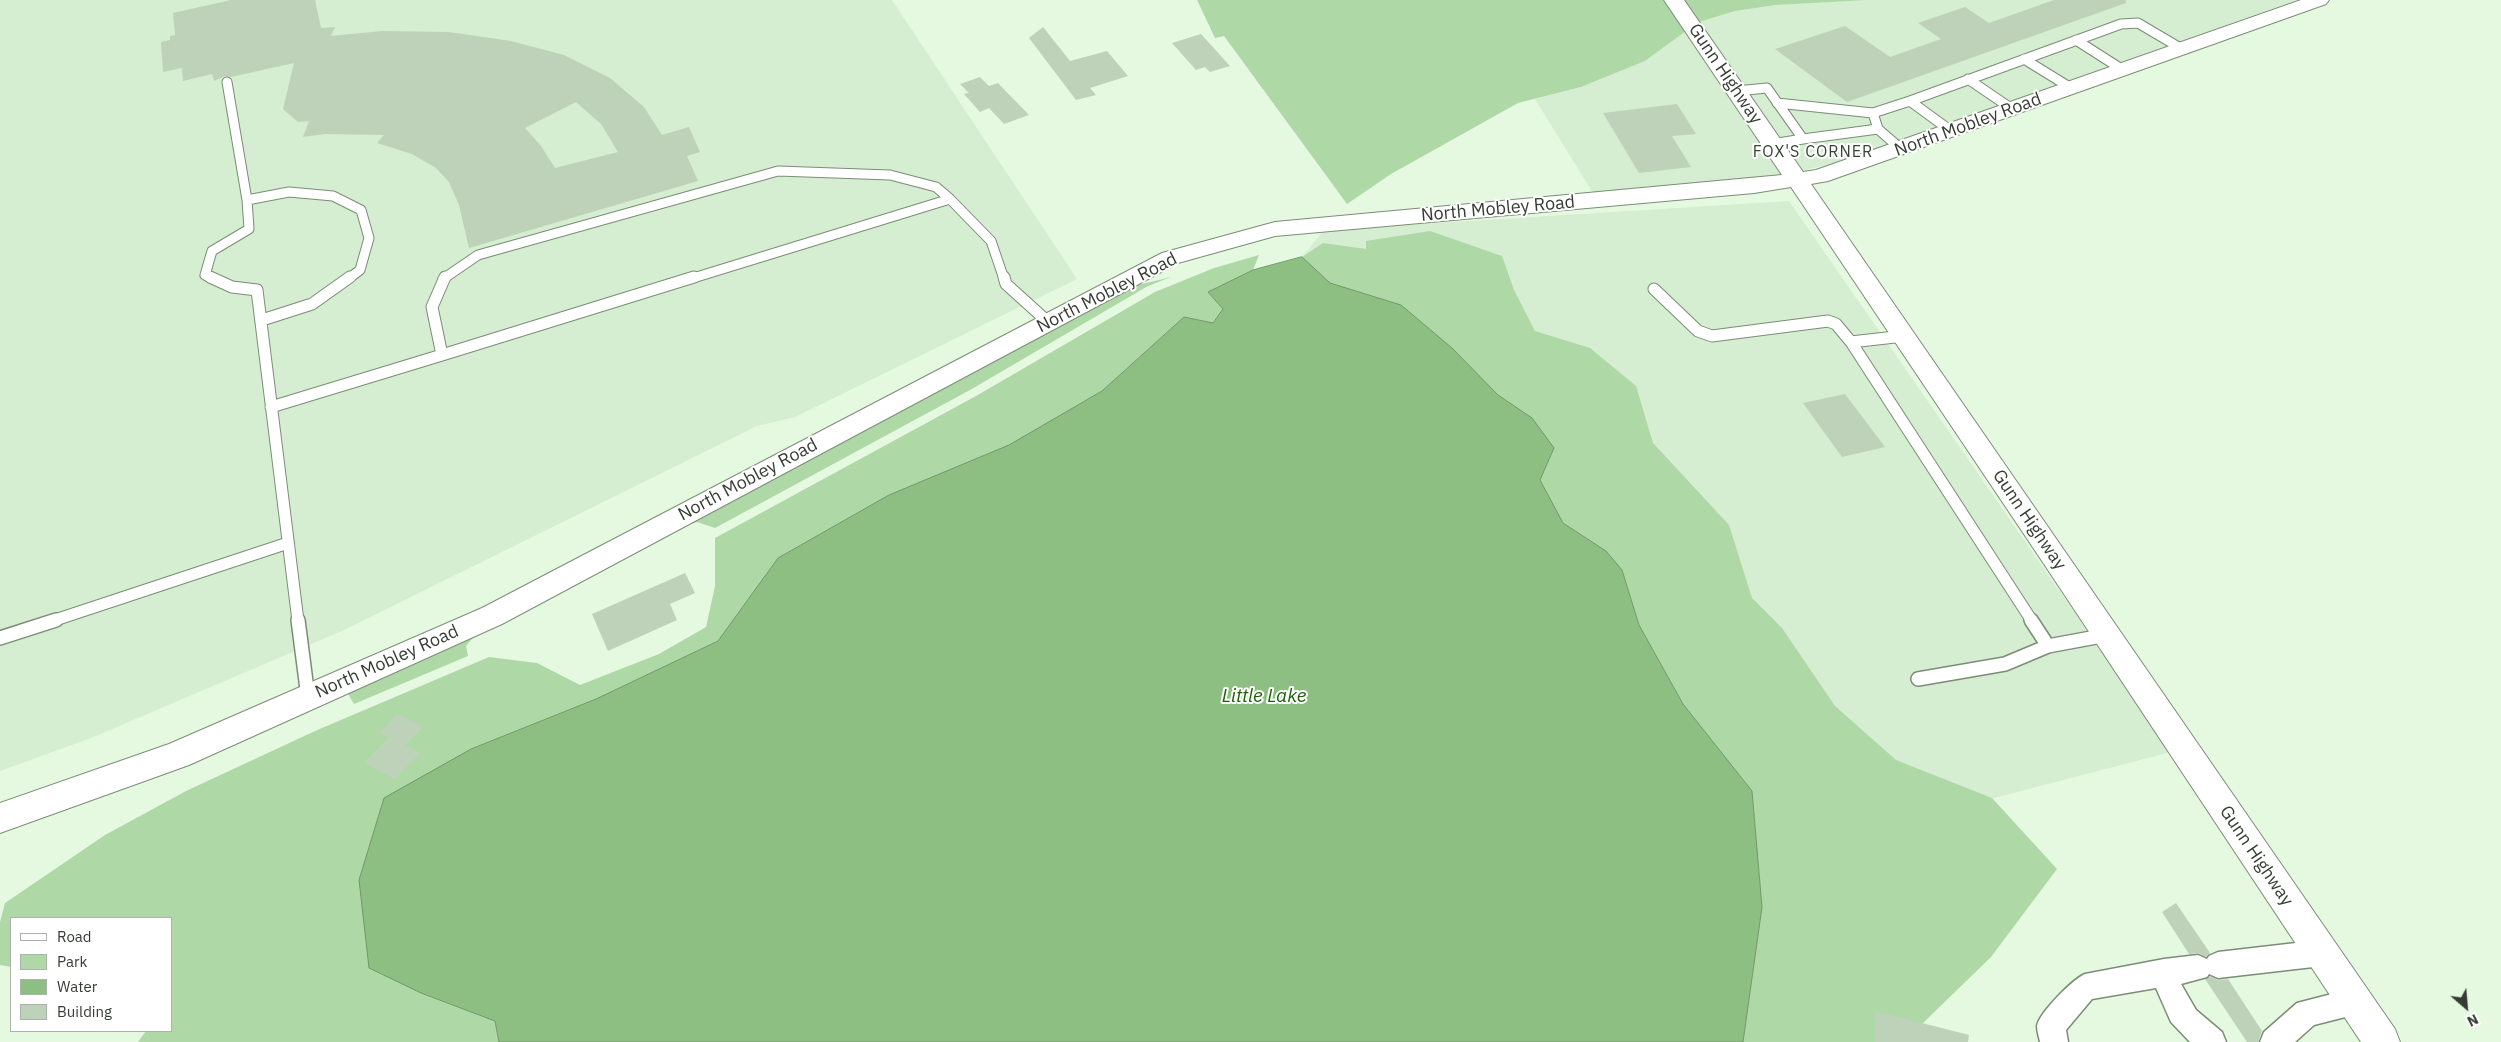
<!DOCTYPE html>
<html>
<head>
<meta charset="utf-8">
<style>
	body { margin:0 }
	#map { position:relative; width:2501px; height:1042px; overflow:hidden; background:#e5f9e1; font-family:"IBM Plex Sans",sans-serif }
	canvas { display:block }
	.legend { position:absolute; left:10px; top:917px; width:162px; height:115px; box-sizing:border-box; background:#fff; border:1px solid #aeb1ad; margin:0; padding:6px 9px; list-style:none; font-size:15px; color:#353d33 }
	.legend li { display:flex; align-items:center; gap:10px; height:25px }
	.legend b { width:25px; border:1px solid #aeb1ad }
	.north { position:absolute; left:2441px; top:982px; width:50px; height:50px; -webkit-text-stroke:4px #fff; paint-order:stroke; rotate:153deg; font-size:14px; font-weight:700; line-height:20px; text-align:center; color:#353d33 }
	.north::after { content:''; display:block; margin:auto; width:18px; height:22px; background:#353d33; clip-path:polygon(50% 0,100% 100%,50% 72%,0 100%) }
</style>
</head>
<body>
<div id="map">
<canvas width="2501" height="1042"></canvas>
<ul class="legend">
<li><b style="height:6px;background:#fff"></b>Road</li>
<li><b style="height:14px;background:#afd8a7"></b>Park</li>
<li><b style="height:14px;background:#8cbf81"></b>Water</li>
<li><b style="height:14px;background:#bed2ba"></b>Building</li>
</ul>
<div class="north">N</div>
</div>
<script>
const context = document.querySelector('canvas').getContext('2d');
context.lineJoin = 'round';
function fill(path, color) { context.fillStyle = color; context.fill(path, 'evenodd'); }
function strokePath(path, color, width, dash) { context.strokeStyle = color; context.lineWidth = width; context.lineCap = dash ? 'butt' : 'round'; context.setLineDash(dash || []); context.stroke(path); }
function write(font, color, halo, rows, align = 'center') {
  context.font = font + ' "IBM Plex Sans",sans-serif'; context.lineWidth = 4; context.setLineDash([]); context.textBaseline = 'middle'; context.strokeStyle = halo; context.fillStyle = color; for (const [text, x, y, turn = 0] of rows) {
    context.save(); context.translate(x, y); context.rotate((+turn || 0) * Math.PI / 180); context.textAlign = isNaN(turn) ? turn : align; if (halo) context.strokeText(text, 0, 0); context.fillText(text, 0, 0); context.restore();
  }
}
fill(new Path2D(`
	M 0,0 L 892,0 L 1077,279 L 795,417 L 757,426 L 342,631 L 91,738 L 0,771 Z
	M 1868,0 L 2297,0 L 1834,163 L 1801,171 L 1699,22 L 1735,11 L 1776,5 Z
	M 1686,31 L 1783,175 L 1593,193 L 1535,99 L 1581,87 L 1645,61 Z
	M 1789,201 L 2171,752 L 1875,829 L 1302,257 L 1324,230 Z`), '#d5edd0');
fill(new Path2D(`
	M 1197,0 L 1665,0 L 1686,31 L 1645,61 L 1581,87 L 1518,103 L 1391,174 L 1347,204 L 1224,36 L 1215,38 Z
	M 1683,0 L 1868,0 L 1776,5 L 1735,11 L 1699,22 Z
	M 1430,231 L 1502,256 L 1514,290 L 1535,331 L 1590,348 L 1636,386 L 1653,443 L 1729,525 L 1752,598 L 1782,628 L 1835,706 L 1896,760 L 1992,798 L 2057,869 L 1991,957 L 1922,1024 L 1920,1042 L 1743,1042 L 1762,907 L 1752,791 L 1683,704 L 1639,625 L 1622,570 L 1606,551 L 1563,523 L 1540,480 L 1532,418 L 1498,395 L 1452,348 L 1401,305 L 1330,283 L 1302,257 L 1323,243 L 1366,249 L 1366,241 Z
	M 1259,255 L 1253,270 L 1208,292 L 1223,309 L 1213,323 L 1184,317 L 1102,391 L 1009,446 L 889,495 L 778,558 L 718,641 L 596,699 L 471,749 L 421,993 L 495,1021 L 499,1042 L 138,1042 L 146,1031 L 171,1031 L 171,918 L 11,918 L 11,967 L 0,965 L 0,922 L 5,903 L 105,835 L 186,791 L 315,731 L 489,657 L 537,663 L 580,685 L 659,654 L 706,627 L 715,586 L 715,538 L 976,396 L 1155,292 L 1214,268 Z
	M 1171,277 L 1148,286 L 970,390 L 715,528 L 697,522 L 690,524 L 473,638 L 466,646 L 468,656 L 354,704 L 347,692 L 496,626 L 1138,285 Z`), '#afd8a7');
const water = new Path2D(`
	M 1302,257 L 1330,283 L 1401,305 L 1452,348 L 1498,395 L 1532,418 L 1554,448 L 1540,480 L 1563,523 L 1606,551 L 1622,570 L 1639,625 L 1683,704 L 1752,791 L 1762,907 L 1743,1042 L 499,1042 L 495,1021 L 421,993 L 369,968 L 359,880 L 384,798 L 471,749 L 596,699 L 718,641 L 778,558 L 889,495 L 1009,445 L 1102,391 L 1184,317 L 1213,323 L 1223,309 L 1208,292 L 1253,270 Z`);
fill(water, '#8cbf81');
strokePath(water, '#72986a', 1);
fill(new Path2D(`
	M 231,0 L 315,0 L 321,28 L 335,27 L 331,36 L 382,31 L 449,32 L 511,41 L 564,55 L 610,78 L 644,107 L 662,135 L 689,127 L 700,152 L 687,156 L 698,181 L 469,248 L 459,205 L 449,182 L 436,168 L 412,154 L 377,143 L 384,135 L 325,134 L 303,137 L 309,121 L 298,122 L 283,109 L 294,63 L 231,77 L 225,76 L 214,81 L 212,74 L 183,81 L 182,68 L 163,72 L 161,42 L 170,40 L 170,36 L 175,35 L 173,13 ZM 576,102 L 601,124 L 618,152 L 555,168 L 541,146 L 525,128 Z
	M 2054,0 L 2126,0 L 2126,3 L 1847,102 L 1775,49 L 1845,26 L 1890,57 L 1941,39 L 1918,23 L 1965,7 L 1989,23 Z
	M 1043,27 L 1070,61 L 1107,51 L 1128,76 L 1090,88 L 1096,95 L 1076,100 L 1029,38 Z
	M 1201,34 L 1230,66 L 1210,72 L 1205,67 L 1196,70 L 1172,43 Z
	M 980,77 L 989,86 L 998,83 L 1029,115 L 1004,124 L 989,108 L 980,112 L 964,94 L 969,93 L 960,84 Z
	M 1677,104 L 1696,134 L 1672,136 L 1691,167 L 1639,173 L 1603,113 Z
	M 1845,394 L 1885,447 L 1842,457 L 1803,403 Z
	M 685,573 L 695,593 L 670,604 L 677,620 L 608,651 L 592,614 Z
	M 398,714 L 423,727 L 405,745 L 420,753 L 395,779 L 364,763 L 389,738 L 379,733 Z
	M 2176,903 L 2210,953 L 2206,957 L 2198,953 L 2189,954 L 2162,912 Z
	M 2210,976 L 2218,980 L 2228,979 L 2262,1031 L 2258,1042 L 2247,1042 L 2205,979 Z
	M 1875,1011 L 1969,1035 L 1968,1042 L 1875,1042 Z`), '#bed2ba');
const laneFar2 = new Path2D(`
	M 2076,40 L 2123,70
	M 2024,59 L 2071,88
	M 1968,79 L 2012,109
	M 1736,91 L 1767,88 L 1803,139 L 1878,129
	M 1777,103 L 1873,113
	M 1951,131 L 1910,101 L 2121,24 L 2138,23 L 2182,49
	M 1772,144 L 1803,139
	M 1901,149 L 1878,129 L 1873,113 L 1910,101
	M 950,199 L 991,241 L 1004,279
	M 247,200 L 289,192 L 333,196 L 361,210 L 369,238 L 360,270 L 348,279
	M 213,279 L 205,275 L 212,251 L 249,229 L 247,200 L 227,82
	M 443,279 L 478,255 L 778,171 L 890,175 L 936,187 L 950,199 L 690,279`);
const laneFar1 = new Path2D(`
	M 210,277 L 232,287 L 257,290 L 298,621
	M 1004,277 L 1006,284 L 1048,322
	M 1654,289 L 1698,331 L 1712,336 L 1828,321 L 1836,324 L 1851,342
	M 262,320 L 312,304 L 350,277
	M 1904,336 L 1851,342 L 2032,621
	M 442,355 L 432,307 L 445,277
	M 442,355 L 694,277
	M 271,407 L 442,355
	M 52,621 L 288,543`);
const lane = new Path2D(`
	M 298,620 L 308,697
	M 2031,620 L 2048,646
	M 0,638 L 56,620
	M 1918,679 L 2005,664 L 2048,646 L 2107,635`);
const street = new Path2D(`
	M 2322,940 L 2331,944 L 2335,953 L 2331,962 L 2322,966 L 2218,978 L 2209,974 L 2207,977 L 2181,984 L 2196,1010 L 2222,1032 L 2226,1042 L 2190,1042 L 2171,1022 L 2156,988 L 2092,999 L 2066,1030 L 2068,1042 L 2040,1042 C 2039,1037 2037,1031 2037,1026 C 2039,1013 2073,979 2085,974 L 2164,959 L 2198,955 L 2207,959 L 2209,956 L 2218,952 Z
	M 2355,988 L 2365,992 L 2369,1002 L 2365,1012 L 2314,1025 L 2295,1042 L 2260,1042 L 2264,1032 L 2297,1003 Z`);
const secondary = new Path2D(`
	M 1664,0 L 1684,0 L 1803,172 L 1816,170 L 2301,0 L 2329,0 L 2326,4 L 1828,181 L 1811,184 L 2395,1029 L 2400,1042 L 2361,1042 L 2044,564 L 1791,187 L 1754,193 L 1275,236 L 1178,263 L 502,624 L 189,765 L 0,833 L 0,803 L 169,744 L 482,608 L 1162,253 L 1275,222 L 1782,175 Z`);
strokePath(laneFar2, '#7b8d77', 11);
strokePath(laneFar1, '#7b8d77', 13);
strokePath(lane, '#7b8d77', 16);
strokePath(street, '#7b8d77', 3);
strokePath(secondary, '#7b8d77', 2);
strokePath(laneFar2, '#fff', 9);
strokePath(laneFar1, '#fff', 11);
strokePath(lane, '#fff', 13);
fill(street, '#fff');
fill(secondary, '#fff');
context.letterSpacing = '1px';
write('16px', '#354532', '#fff', [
	["FOX'S CORNER",1813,152]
]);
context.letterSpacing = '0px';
write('18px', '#353d33', '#fff', [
	["Gunn Highway",1725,74,56],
	["North Mobley Road",1968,125,-20],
	["North Mobley Road",1498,209,-5],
	["North Mobley Road",1107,293,-27],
	["North Mobley Road",748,480,-28],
	["Gunn Highway",2029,520,56],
	["North Mobley Road",387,662,-24],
	["Gunn Highway",2256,856,56]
]);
write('italic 19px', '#1c600a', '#fff', [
	["Little Lake",1264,697]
]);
</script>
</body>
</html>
